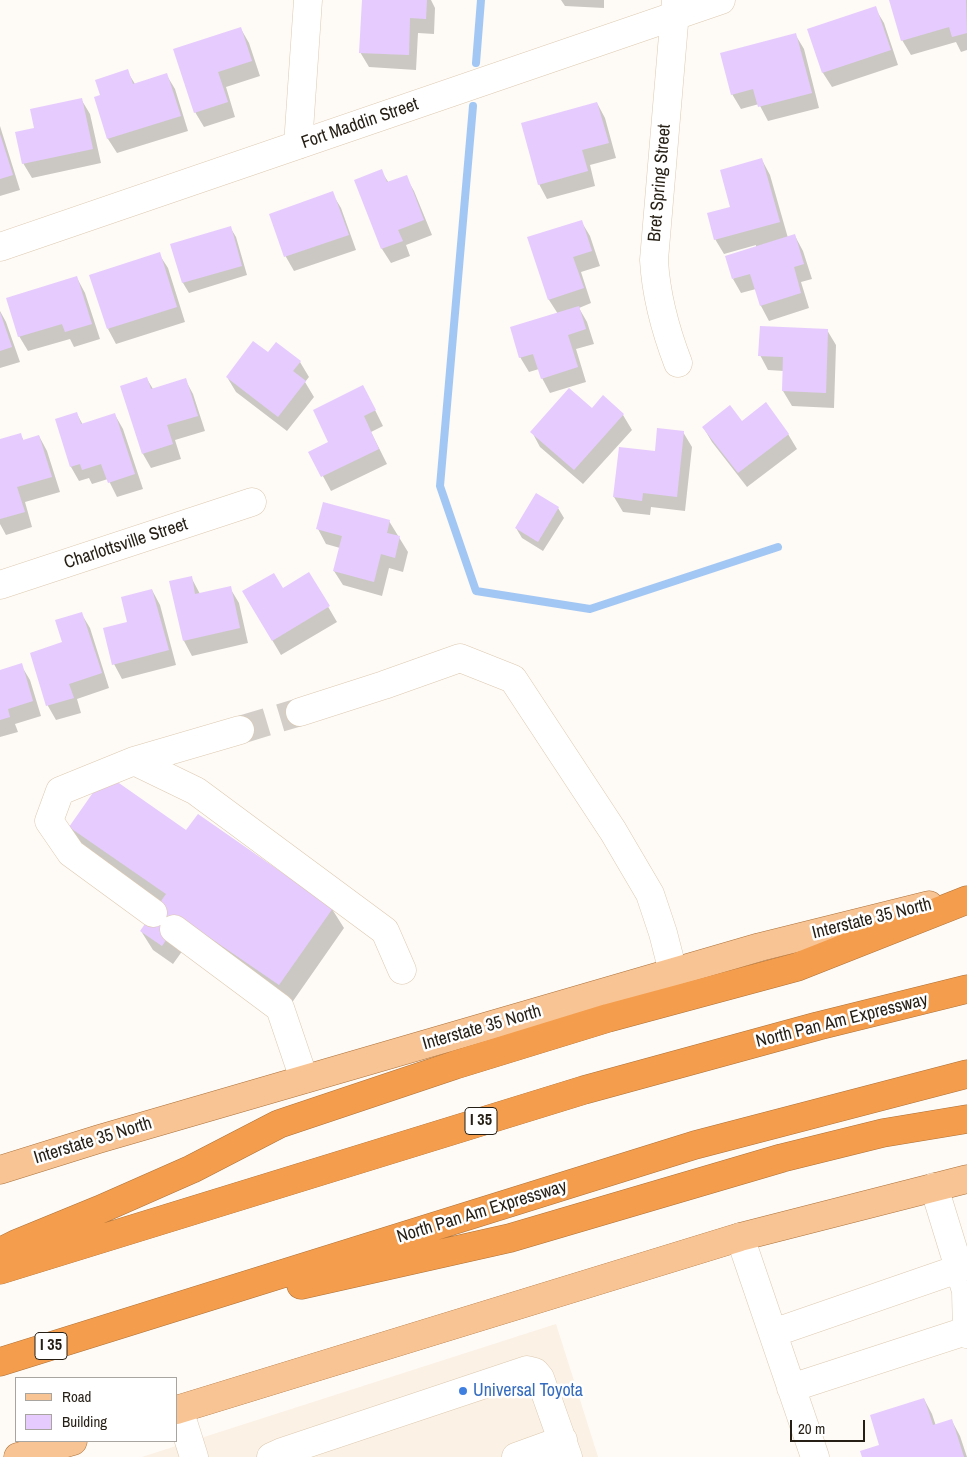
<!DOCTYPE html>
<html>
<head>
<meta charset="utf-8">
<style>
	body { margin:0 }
	#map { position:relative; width:967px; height:1457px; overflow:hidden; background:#fefaf5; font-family:"Archivo Narrow",sans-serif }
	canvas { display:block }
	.legend { position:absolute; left:15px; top:1377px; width:162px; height:65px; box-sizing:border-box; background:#fff; border:1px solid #a8a5a1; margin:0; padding:6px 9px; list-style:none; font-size:15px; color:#261f15 }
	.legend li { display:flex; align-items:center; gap:10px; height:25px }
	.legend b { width:25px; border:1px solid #a8a5a1 }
	.scale { position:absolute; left:790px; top:1420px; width:75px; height:22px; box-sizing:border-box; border:2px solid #261f15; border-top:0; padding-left:6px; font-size:15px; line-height:18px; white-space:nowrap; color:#261f15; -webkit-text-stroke:4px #fff; paint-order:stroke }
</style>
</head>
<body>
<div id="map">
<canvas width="967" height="1457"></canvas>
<ul class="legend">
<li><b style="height:6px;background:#f8c494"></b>Road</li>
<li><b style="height:14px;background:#e6cbfe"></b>Building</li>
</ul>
<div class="scale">20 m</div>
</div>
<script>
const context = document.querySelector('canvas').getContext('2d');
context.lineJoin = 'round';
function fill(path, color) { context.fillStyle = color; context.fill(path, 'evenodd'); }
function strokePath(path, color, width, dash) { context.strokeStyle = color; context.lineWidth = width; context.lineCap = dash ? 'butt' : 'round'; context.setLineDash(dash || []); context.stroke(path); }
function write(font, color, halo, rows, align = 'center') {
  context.font = font + ' "Archivo Narrow",sans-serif'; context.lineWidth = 5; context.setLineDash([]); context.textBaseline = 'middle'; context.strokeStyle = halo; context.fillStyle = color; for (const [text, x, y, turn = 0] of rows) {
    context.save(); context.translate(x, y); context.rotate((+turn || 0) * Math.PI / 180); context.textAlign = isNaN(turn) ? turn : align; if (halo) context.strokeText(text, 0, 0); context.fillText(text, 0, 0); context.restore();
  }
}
fill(new Path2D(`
	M 556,1324 L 598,1457 L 142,1457 Z`), '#fbf1e4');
fill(new Path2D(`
	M 363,0 L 431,0 L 435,8 L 434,34 L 418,33 L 416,70 L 369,67 L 360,52 Z
	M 561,0 L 604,0 L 604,8 L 565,6 Z
	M 894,0 L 967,0 L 967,50 L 961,52 L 956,42 L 911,55 L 902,40 Z
	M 875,8 L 884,23 L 898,65 L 832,87 L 823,73 L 809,30 Z
	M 241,29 L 249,43 L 260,76 L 226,87 L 235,117 L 204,127 L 195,112 Z
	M 795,34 L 804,49 L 819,108 L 768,121 L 759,104 L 741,109 L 732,94 Z
	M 127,71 L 135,84 L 166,74 L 175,89 L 188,131 L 117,153 L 108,139 L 95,98 L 101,96 Z
	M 81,99 L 90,114 L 101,163 L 32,178 L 23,163 Z
	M 597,103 L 605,118 L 616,158 L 590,165 L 595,186 L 547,199 L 539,184 Z
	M 0,126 L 20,190 L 0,196 Z
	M 762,160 L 770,175 L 788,238 L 795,236 L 803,251 L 812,279 L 801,282 L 809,308 L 769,321 L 761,306 L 756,289 L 741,293 L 733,279 L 756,248 L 756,245 L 724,254 L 715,239 L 732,208 Z
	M 381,171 L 389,183 L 406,177 L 414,191 L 432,235 L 406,245 L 410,256 L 391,263 L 382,249 L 356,181 Z
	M 332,193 L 341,208 L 356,250 L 294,271 L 286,257 L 271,215 Z
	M 581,221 L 590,236 L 600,266 L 581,272 L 591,303 L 579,308 L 587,322 L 594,344 L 576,349 L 586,382 L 550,393 L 542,378 L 539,369 L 529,372 L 520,357 L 558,314 L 549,300 L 529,238 Z
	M 230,227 L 236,237 L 247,275 L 189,293 L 183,283 L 172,245 Z
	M 159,254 L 168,268 L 185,322 L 116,344 L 108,329 Z
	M 77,278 L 85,293 L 100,339 L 74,347 L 70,339 L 28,351 L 19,336 Z
	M 0,311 L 6,322 L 20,362 L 0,368 Z
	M 827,330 L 836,345 L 834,408 L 792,406 L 783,391 L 784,371 L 768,370 L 760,355 Z
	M 268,354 L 300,362 L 309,377 L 305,382 L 314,397 L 287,431 L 236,392 L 227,377 Z
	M 147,379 L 153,389 L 185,379 L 193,394 L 205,431 L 175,440 L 181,459 L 151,468 L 143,454 Z
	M 371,402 L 383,426 L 371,432 L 387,464 L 331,491 L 310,452 L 330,442 Z
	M 592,410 L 623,415 L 632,430 L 583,484 L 540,447 L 532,432 Z
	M 77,414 L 83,425 L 115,415 L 123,429 L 143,489 L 117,497 L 108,479 L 92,484 L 89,478 L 79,481 L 71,467 Z
	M 742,422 L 788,434 L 797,449 L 747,487 L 712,442 L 703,427 Z
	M 683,432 L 692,447 L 685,511 L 651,507 L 650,515 L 623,512 L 614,497 L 620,448 L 656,453 Z
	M 20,434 L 24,441 L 39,436 L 47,451 L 60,492 L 25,502 L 32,527 L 6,535 L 0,524 L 0,440 Z
	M 537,495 L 558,508 L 564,518 L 543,551 L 522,538 L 516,528 Z
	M 389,521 L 408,552 L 403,572 L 389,568 L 382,596 L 343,585 L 334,571 L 340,548 L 326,544 L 318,529 Z
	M 309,574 L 337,622 L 281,655 L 252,606 Z
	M 191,577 L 200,594 L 230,588 L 239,603 L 248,643 L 192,656 L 184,641 L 170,582 Z
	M 152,590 L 160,605 L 176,665 L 122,679 L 114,664 L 129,622 Z
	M 81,613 L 90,628 L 109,688 L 77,699 L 81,713 L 56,720 L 48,706 L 31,653 L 64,643 Z
	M 21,665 L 30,680 L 41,716 L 15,724 L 18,732 L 0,737 L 0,671 Z
	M 70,827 L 187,832 L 332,909 L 344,928 L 291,1004 L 193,936 L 173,964 L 153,950 L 141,931 L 162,902 L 81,846 Z
	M 924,1399 L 932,1414 L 936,1426 L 952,1421 L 960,1436 L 967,1457 L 863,1457 L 881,1446 Z`), '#0003');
strokePath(new Path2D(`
	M 476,63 L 481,0
	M 473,106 L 440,486 L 476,591 L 590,609 L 778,547`), '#a2c7f4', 8);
fill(new Path2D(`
	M 362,0 L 427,0 L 426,19 L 410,18 L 409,55 L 359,53 Z
	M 889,0 L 966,0 L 967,33 L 952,37 L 949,27 L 901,41 Z
	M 876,6 L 891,50 L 822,73 L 807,29 Z
	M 241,27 L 252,61 L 218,72 L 228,102 L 194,113 L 173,49 Z
	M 796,33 L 812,93 L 758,107 L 753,89 L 731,95 L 720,53 Z
	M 128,69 L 133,84 L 167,73 L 181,116 L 107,139 L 94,97 L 100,95 L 95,80 Z
	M 82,98 L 93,149 L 22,164 L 15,132 L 34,128 L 30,109 Z
	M 597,102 L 609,143 L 582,150 L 588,171 L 538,185 L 521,123 Z
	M 0,134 L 13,175 L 0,179 Z
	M 762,158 L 780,222 L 714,240 L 707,213 L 730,207 L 720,170 Z
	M 382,169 L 387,182 L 407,175 L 424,220 L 398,230 L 403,241 L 381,249 L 354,180 Z
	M 333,191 L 349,235 L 284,257 L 269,214 Z
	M 582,220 L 592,251 L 573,257 L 584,288 L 548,300 L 527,237 Z
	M 231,226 L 242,266 L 182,283 L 170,244 Z
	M 795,234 L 804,264 L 794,267 L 801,293 L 760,306 L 750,274 L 732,279 L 725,256 Z
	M 160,252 L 177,307 L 107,329 L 89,275 Z
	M 77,276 L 92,324 L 65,332 L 62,324 L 18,337 L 6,298 Z
	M 579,306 L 586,329 L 568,335 L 578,367 L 541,379 L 533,354 L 519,358 L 510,327 Z
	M 0,312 L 12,347 L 0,351 Z
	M 760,326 L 828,329 L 826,393 L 782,391 L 783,357 L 758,356 Z
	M 253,341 L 268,352 L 276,342 L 301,361 L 293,371 L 306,381 L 278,417 L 226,377 Z
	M 147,377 L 151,389 L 186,378 L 198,416 L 167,425 L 173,444 L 142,454 L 120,386 Z
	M 363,385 L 376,410 L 364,416 L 379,449 L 321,477 L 308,452 L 328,442 L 313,410 Z
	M 569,388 L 592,408 L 603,395 L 624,414 L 574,470 L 530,432 Z
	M 766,402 L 789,434 L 738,473 L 702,427 L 730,405 L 742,421 Z
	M 77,412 L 81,424 L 115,413 L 135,474 L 108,483 L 101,464 L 82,470 L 80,464 L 70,467 L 55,419 Z
	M 657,428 L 684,431 L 677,497 L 643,493 L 642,501 L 613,497 L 619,447 L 655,451 Z
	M 21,433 L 23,440 L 39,435 L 52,477 L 17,487 L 25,512 L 0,519 L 0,439 Z
	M 536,493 L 559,507 L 538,542 L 515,528 Z
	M 323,502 L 390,520 L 387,533 L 400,536 L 395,558 L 381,554 L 374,582 L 333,571 L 342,536 L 316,529 Z
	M 309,572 L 330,606 L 272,641 L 242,591 L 274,573 L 283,588 Z
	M 192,576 L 195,594 L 231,586 L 240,628 L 183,641 L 169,581 Z
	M 152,589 L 169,650 L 112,665 L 103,628 L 127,622 L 121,597 Z
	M 82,612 L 102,673 L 69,684 L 74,698 L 46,706 L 30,653 L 62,642 L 55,620 Z
	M 22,663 L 33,701 L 8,709 L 10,717 L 0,720 L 0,670 Z
	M 106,774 L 186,830 L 198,814 L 333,908 L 279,985 L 181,918 L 162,946 L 140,931 L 166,894 L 69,827 Z
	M 924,1398 L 933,1425 L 952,1419 L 964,1457 L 862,1457 L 860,1451 L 879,1445 L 870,1415 Z`), '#e6cbfe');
strokePath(new Path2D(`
	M 240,730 L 300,712`), '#d3cec8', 28, [28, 14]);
const minor = new Path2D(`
	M 676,0 L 654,260 C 656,296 665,329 678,363
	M 298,145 L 308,0
	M 0,247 L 721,0
	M 0,585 L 252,502
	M 300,712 L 384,685 L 460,658 L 513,679 L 613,831 L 650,894 L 663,933 L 673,972
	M 134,761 L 196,791 L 385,931 L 402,970
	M 153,913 L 71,853 L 49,821 L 60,791 L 134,761 L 240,730
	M 174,929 L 280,1008 L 304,1079
	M 934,1187 L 966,1291 L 967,1334
	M 740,1237 L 815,1457
	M 773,1333 L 967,1266
	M 791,1388 L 966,1331
	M 179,1409 L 194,1457
	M 271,1457 L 282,1452 L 527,1370 L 535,1372 L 540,1378 L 568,1457
	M 516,1457 L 563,1440`);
const major = new Path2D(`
	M 0,1170 L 99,1139 L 760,947 L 929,905
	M 176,1410 L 740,1237 L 967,1179
	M 18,1457 L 73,1441`);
const highway = new Path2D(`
	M 0,1252 L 16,1244 L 99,1210 L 192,1169 L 279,1124 L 455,1065 L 608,1018 L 797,967 L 967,900
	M 0,1270 L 584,1090 L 818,1026 L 967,989
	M 301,1285 L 510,1238 L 782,1158 L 883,1133 L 967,1119
	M 0,1362 L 695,1145 L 967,1074`);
strokePath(minor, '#ddc9af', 29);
strokePath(major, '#ac7139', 29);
strokePath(highway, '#ac7139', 29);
strokePath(minor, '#fff', 28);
strokePath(major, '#f8c494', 28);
strokePath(highway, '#f49d4c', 28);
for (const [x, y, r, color] of [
	[463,1391,5,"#3f7fe0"]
]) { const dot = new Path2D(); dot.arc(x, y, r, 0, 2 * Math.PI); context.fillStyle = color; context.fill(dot); strokePath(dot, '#fff', 2); }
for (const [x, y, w] of [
	[481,1121,32],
	[51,1346,32]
]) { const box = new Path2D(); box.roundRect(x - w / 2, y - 13.5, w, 27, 4); context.fillStyle = '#fff'; context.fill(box); strokePath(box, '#261f15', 1); }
write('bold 16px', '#261f15', null, [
	["I 35",481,1121],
	["I 35",51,1346]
]);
write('18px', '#261f15', '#fff', [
	["Fort Maddin Street",360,124,-19],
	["Bret Spring Street",660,183,-85],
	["Charlottsville Street",126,544,-18],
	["Interstate 35 North",872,919,-14],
	["North Pan Am Expressway",842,1021,-14],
	["Interstate 35 North",482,1028,-16],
	["Interstate 35 North",93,1141,-17],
	["North Pan Am Expressway",482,1212,-17]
]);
write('18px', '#366cbe', '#fff', [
	["Universal Toyota",473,1391]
], 'left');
</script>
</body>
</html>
